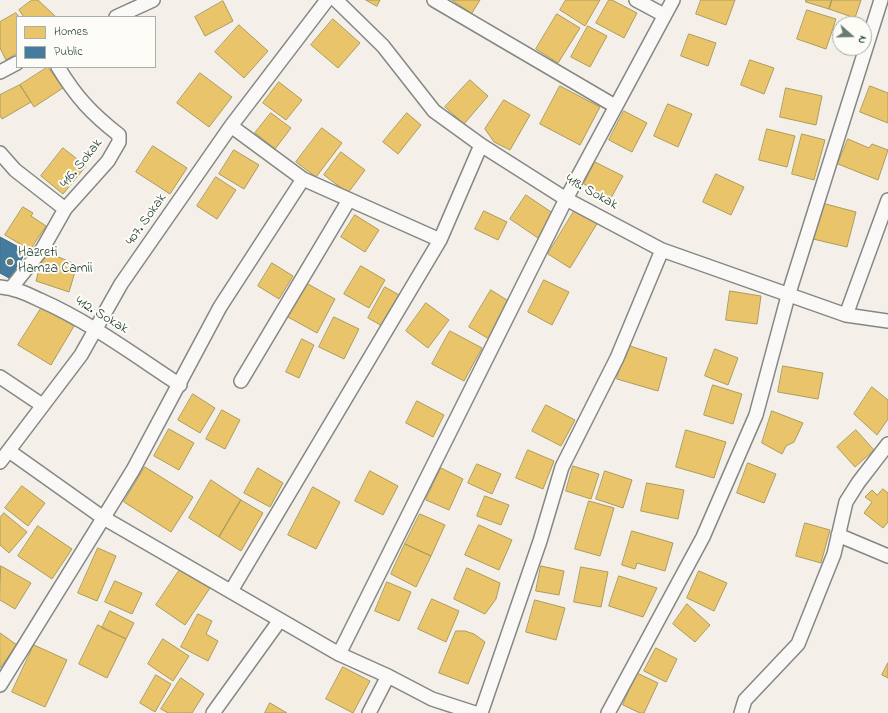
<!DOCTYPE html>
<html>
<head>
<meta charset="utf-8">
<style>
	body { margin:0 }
	#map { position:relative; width:888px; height:713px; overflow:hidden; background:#f4efe9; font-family:"Indie Flower",sans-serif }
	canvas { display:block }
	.legend { position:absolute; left:16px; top:16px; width:140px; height:52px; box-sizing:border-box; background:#fdfcf7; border:1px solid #a4b0a9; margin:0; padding:5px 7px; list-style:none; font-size:12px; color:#1f3d34 }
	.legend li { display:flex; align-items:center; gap:8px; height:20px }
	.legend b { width:20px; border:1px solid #a4b0a9 }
	.north { position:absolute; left:832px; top:16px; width:40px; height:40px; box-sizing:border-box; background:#fdfcf7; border:1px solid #a4b0a9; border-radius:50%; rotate:110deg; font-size:11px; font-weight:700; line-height:16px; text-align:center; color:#1f3d34 }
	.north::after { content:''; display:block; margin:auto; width:14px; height:18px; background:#6a7b73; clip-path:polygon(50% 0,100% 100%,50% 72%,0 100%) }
</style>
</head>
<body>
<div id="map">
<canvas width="888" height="713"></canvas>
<ul class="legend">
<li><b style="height:11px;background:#e9c46a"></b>Homes</li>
<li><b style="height:11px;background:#457b9d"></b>Public</li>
</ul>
<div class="north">N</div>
</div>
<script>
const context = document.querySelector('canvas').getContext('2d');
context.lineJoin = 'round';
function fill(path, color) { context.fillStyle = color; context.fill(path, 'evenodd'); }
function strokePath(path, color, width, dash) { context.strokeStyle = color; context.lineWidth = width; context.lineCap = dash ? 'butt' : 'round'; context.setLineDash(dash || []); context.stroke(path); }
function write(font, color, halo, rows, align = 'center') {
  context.font = font + ' "Indie Flower",sans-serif'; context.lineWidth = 4; context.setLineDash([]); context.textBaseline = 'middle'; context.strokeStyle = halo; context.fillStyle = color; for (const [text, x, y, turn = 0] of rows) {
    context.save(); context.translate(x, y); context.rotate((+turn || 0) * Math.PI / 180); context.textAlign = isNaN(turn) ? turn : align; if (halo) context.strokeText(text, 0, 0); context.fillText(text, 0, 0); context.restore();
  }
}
const homes = new Path2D(`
	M 32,0 L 38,0 L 56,17 L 24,17 L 19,10 Z
	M 366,0 L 380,0 L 377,6 Z
	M 452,0 L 480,0 L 472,13 Z
	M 566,0 L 600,0 L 585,26 L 560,10 Z
	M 609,0 L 612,0 L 637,13 L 624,38 L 596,23 Z
	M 701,0 L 735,0 L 726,25 L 696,14 Z
	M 806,0 L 832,0 L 829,9 L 806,2 Z
	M 832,0 L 861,0 L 855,18 L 829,9 Z
	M 223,1 L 233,21 L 205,36 L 195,17 Z
	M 807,10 L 836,19 L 826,49 L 797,39 Z
	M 16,13 L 19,17 L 17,17 L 17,53 L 6,60 L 0,48 L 0,22 Z
	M 557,14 L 580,28 L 558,63 L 536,49 Z
	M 333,19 L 360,43 L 338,68 L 311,45 Z
	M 239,25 L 268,51 L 244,78 L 215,52 Z
	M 588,26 L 607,36 L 590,67 L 571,57 Z
	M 689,34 L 716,43 L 708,66 L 681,56 Z
	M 750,60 L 774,68 L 764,94 L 741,85 Z
	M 48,67 L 63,88 L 34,107 L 20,85 Z
	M 200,73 L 232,97 L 209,127 L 177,103 Z
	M 470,80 L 488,96 L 464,124 L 445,107 Z
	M 279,82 L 302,100 L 286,120 L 263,103 Z
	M 20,85 L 31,102 L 2,119 L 0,116 L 0,95 Z
	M 560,86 L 600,107 L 580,145 L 540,124 Z
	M 870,86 L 888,93 L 888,123 L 860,112 Z
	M 786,88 L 822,96 L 816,125 L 780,117 Z
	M 504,100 L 530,115 L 510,150 L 494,142 L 485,129 Z
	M 668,104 L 692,114 L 678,147 L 654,136 Z
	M 624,111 L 647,123 L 632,152 L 609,140 Z
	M 271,113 L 291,128 L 275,149 L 255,133 Z
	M 407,113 L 421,125 L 398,154 L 383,142 Z
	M 322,128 L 342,143 L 316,177 L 296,162 Z
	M 767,129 L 795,136 L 787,167 L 759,160 Z
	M 802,134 L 825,140 L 814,180 L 792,174 Z
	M 848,139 L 869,148 L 872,144 L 888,150 L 878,180 L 838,164 Z
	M 153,146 L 187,168 L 170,194 L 136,172 Z
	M 63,148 L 86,166 L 63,194 L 41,176 Z
	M 234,150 L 259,165 L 244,189 L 219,174 Z
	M 341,152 L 365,170 L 348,193 L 324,175 Z
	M 595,162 L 623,176 L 611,198 L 584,184 Z
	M 716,174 L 744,187 L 731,215 L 703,202 Z
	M 216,177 L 236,190 L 217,219 L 197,206 Z
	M 526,195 L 554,214 L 538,238 L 510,219 Z
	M 822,203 L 856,212 L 847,247 L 813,239 Z
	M 23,207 L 33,213 L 31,216 L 46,226 L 30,250 L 5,235 Z
	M 576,208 L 598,222 L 570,268 L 548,254 Z
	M 484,211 L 507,222 L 498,240 L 475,229 Z
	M 355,215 L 379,230 L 365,252 L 341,237 Z
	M 54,255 L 77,265 L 69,292 L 36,281 L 42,259 Z
	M 272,263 L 293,276 L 279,299 L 258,286 Z
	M 361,266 L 385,280 L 369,308 L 344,294 Z
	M 544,280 L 569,292 L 552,325 L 528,312 Z
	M 306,283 L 335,299 L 317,333 L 288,317 Z
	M 385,287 L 401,296 L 384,327 L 368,318 Z
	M 491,290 L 510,302 L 489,339 L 469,327 Z
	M 730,291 L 761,296 L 757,324 L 726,320 Z
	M 426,303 L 449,320 L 428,348 L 406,331 Z
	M 42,307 L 74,326 L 51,365 L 18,345 Z
	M 334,317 L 359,329 L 344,359 L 319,347 Z
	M 450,331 L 482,348 L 464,381 L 432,364 Z
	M 302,339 L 314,345 L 299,378 L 286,372 Z
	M 627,345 L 667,358 L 658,391 L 617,379 Z
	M 715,349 L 738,358 L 728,385 L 705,376 Z
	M 783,366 L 823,373 L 818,399 L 778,392 Z
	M 713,385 L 742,394 L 733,424 L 704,415 Z
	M 872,387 L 888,400 L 888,419 L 877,435 L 854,414 Z
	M 193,394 L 215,408 L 200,433 L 178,420 Z
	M 417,401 L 444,415 L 433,437 L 406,423 Z
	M 546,405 L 575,420 L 561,446 L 532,431 Z
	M 222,410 L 240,420 L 225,449 L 206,439 Z
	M 772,411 L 803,423 L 794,442 L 786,446 L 782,454 L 762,443 Z
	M 169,429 L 194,443 L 179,470 L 154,456 Z
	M 686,430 L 726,442 L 714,478 L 676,467 Z
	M 856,430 L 874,450 L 855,467 L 837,447 Z
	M 528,450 L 554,461 L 543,489 L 516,478 Z
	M 748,463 L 776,474 L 764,503 L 737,493 Z
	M 477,464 L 501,474 L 492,494 L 468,483 Z
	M 573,466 L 599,474 L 591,499 L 566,491 Z
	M 145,467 L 193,497 L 171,532 L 124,502 Z
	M 258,468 L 283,483 L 270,507 L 244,493 Z
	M 441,468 L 463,479 L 449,510 L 426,500 Z
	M 370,471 L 398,486 L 383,515 L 355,501 Z
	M 605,471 L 632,480 L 623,508 L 596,499 Z
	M 211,480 L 241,500 L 219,537 L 189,518 Z
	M 647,483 L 684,490 L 678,519 L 641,511 Z
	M 22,486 L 45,503 L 28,526 L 5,508 Z
	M 313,487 L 340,502 L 316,549 L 288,535 Z
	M 883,489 L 888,493 L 888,522 L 883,528 L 864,513 L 872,502 L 865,497 L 872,490 L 877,495 Z
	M 485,496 L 509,505 L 501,525 L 477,516 Z
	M 241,500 L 263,513 L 241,551 L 219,537 Z
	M 589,501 L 614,508 L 600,556 L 575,549 Z
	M 4,513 L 27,532 L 9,553 L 0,545 L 0,518 Z
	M 420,514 L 445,525 L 431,556 L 405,544 Z
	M 805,523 L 830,530 L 821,563 L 796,556 Z
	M 479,525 L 512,540 L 499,570 L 465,555 Z
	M 38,526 L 72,549 L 52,579 L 18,556 Z
	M 632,531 L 673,543 L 665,571 L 637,563 L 635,569 L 622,565 Z
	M 405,544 L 431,556 L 416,587 L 391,574 Z
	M 98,548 L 116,556 L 97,601 L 78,593 Z
	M 1,566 L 31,583 L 15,609 L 0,600 Z
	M 541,566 L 564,571 L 559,595 L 536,591 Z
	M 581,567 L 608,572 L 601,607 L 574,602 Z
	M 181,568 L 210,588 L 185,625 L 156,605 Z
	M 467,568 L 500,583 L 496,599 L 485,614 L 454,599 Z
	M 699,571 L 727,583 L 714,611 L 687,598 Z
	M 619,576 L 657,588 L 643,617 L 609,606 Z
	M 115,581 L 142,593 L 132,614 L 105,602 Z
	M 387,582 L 411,592 L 399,621 L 375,611 Z
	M 432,599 L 459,611 L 446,642 L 418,629 Z
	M 535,600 L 565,608 L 556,640 L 526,632 Z
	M 687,604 L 710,625 L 695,642 L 673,624 Z
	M 110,611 L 134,623 L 126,639 L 102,628 Z
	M 198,614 L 212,621 L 206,634 L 218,641 L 208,661 L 181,647 Z
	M 98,625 L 126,639 L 107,678 L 79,664 Z
	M 456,631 L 465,631 L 474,634 L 485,642 L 468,684 L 439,673 Z
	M 0,633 L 17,645 L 0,668 Z
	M 163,639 L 189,656 L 173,681 L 148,664 Z
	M 34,645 L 67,660 L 45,707 L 12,692 Z
	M 656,648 L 677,659 L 666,682 L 644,671 Z
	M 888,663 L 888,678 L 882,675 Z
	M 343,667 L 370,681 L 353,713 L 326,699 Z
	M 637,673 L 658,683 L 644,713 L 640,713 L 623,705 Z
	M 156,675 L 171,684 L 155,712 L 140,703 Z
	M 181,678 L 204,694 L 192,713 L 168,713 L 161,709 Z
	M 270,703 L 287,713 L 265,713 Z`);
fill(homes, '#e9c46a');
strokePath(homes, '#ac9c5a', 1);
const public = new Path2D(`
	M 0,237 L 26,251 L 11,279 L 0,273 Z`);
fill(public, '#457b9d');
strokePath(public, '#3a687e', 1);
const street = new Path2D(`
	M 336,0 L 383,46 L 434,111 L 481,145 L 566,199 L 662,250 L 846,315 L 888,321
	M 434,0 L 615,106
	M 636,0 L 664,15
	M 116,17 L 153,0
	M 0,72 L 17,63
	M 231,126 L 303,179 L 440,240
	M 0,153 L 15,170 L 65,209
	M 0,287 C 15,288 27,294 40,300 C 90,322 134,355 180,385
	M 12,287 L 43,248 L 65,209 L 108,161 L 119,142 L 119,135 C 92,114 76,97 58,67
	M 846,315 L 888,200
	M 0,377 L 42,405
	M 241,381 L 349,200
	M 9,451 L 102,517 L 339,654 L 388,676 L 432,699 L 475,713
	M 0,462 L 81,355 L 121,284 L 231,126 L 327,0
	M 838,535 L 888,556
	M 231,591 L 440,240 L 481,145
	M 339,654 L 566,199 L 673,0
	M 0,685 L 133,470 L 220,307 L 303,179
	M 213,713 L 280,620
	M 369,713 L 388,676
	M 481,713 L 540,541 L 562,467 L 617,358 L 662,250
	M 608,713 L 703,537 L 756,415 L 788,296 L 881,0
	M 741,713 L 745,700 L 798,644 L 834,554 L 846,502 L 858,483 L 888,444`);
strokePath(street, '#848883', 16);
strokePath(street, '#faf9f7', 13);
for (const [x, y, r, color] of [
	[10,262,4,"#6a7b73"]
]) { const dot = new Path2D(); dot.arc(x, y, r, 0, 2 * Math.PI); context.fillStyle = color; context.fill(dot); strokePath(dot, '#fdfcf7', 1.5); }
write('14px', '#1f3d34', '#fdfcf7', [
	["416. Sokak",82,164,-51],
	["418. Sokak",591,193,29],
	["407. Sokak",147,220,-55],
	["412. Sokak",101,316,31]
]);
write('14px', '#1f3d34', '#fdfcf7', [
	["Hazreti",18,254],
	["Hamza Camii",18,270]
], 'left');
</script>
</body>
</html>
